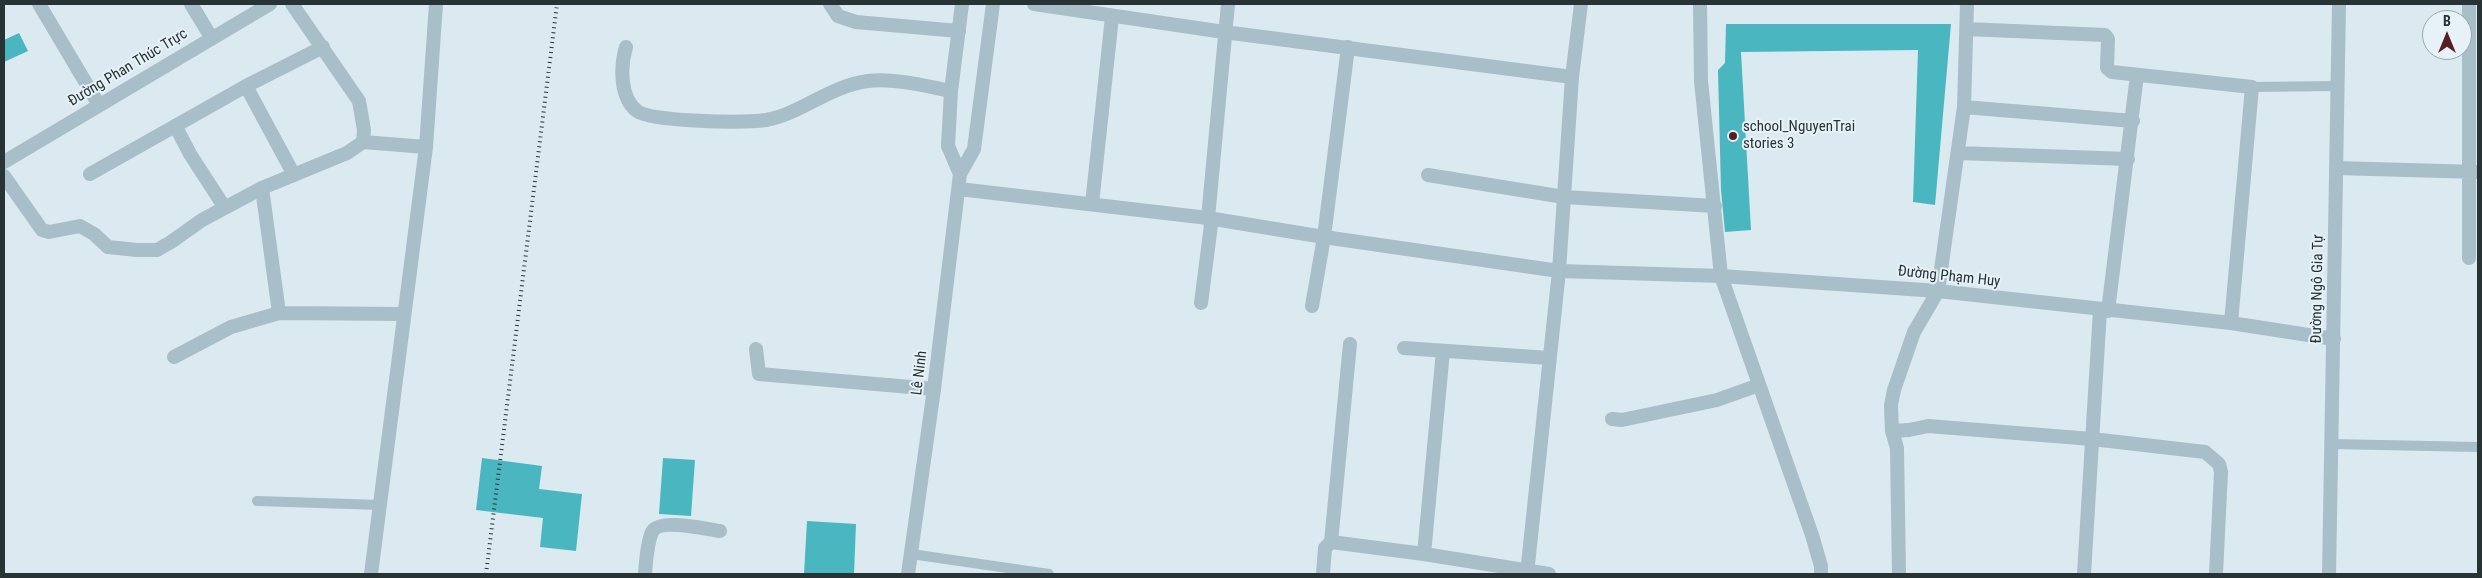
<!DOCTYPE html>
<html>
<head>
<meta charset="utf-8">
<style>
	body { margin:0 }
	#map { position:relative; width:2482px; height:578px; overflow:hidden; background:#dbe9f1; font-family:"Roboto Condensed",sans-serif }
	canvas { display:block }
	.frame { position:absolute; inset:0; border:5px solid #283335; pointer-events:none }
	.north { position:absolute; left:2422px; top:10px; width:50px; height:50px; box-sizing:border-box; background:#e7f2f8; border:1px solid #9ba6aa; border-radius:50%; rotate:0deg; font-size:14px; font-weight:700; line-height:20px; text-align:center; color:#283335 }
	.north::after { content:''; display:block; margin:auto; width:18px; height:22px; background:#551f24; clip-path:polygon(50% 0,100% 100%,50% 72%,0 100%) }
</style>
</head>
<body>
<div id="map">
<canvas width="2482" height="578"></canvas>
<div class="frame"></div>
<div class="north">B</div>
</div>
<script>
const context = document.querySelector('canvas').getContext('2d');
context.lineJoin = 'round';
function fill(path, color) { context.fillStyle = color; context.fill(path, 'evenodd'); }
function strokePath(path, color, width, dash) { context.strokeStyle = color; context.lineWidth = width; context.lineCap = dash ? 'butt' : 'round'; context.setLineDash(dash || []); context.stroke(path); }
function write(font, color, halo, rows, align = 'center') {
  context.font = font + ' "Roboto Condensed",sans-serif'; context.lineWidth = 4; context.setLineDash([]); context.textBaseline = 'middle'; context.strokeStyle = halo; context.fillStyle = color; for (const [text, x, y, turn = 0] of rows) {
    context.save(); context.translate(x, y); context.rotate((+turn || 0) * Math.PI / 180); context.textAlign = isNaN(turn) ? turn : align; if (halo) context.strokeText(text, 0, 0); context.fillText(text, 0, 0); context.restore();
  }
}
fill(new Path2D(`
	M 1726,24 L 1951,24 L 1935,205 L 1913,202 L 1918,50 L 1741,52 L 1751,230 L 1725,232 L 1721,190 L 1718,70 L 1725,63 Z
	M 19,33 L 28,51 L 4,62 L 4,40 Z
	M 482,458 L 542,466 L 539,489 L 582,494 L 576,551 L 540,547 L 543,518 L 476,510 Z
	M 663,458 L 695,460 L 691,516 L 659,514 Z
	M 807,521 L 856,524 L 854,574 L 804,574 Z`), '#4ab6c0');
strokePath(new Path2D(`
	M 2252,87 L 2337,86
	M 2331,444 L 2478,447
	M 257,501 L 381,505
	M 911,554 L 1049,574`), '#a8bec8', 10);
strokePath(new Path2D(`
	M 39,4 L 99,105
	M 191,4 L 211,37
	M 830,4 L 838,16 L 856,22 L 959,31
	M 1034,4 L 1224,32 L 1572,77
	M 1700,4 L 1701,81 L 1721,276 L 1812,535 L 1821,566 L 1821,574
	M 2469,4 L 2469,258
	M 1967,29 L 2105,35 L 2108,39 L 2107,68 L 2112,72 L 2252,87 L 2231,323
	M 626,47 C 620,67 620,98 637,111 C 652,122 745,123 766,120 C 801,114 829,86 868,81 C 895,78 925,86 951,91
	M 246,86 L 294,175
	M 1964,107 L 2133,121
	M 176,127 L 190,154 L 225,208
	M 363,142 L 426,147
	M 1958,153 L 2128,159
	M 4,162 L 270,4
	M 2336,168 L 2478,172
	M 90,174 L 246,86 L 323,47
	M 1428,175 L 1564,197 L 1715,206
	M 4,176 L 42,230 L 49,232 L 80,226 L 94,234 L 108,247 L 137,250 L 157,250 L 171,242 L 202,220 L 262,188 L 347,153 L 363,142 L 364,130 L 359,101 L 292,4
	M 262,188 L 279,313
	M 959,189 L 1208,218 L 1324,237 L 1559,271 L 1721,276 L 1938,291 L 2231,323 L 2334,339
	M 1092,204 L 1112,17
	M 1201,303 L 1211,225 L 1208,218 L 1228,4
	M 1312,306 L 1324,237 L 1348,47
	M 2108,311 L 2137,75
	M 1404,348 L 1549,358
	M 756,349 L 759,374 L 934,389
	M 174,357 L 231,327 L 279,313 L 404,314
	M 1612,419 L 1622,420 L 1717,400 L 1759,385
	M 1892,431 L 1891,405 L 1894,390 L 1914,332 L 1938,291 L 1964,107 L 1967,4
	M 1331,542 L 1350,344
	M 1424,554 L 1443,351
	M 371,574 L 426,147 L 436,4
	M 645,574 C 646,562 647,543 652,532 C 659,518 706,529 720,531
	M 1323,574 L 1325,548 L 1331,542 L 1424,554 L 1549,574
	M 1527,574 L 1559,271 L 1572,77 L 1581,4
	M 1899,574 L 1897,448 L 1892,431 L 1909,430 L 1928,426 L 2092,439 L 2205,452 L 2219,464 L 2221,472 L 2216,574
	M 2084,574 L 2100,310`), '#a8bec8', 14);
strokePath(new Path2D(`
	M 960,174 L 948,146 L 951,91 L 962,4
	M 908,574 L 934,389 L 960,174 L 974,149 L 993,4
	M 2329,574 L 2339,4`), '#a8bec8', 14);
strokePath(new Path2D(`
	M 486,574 L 557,4`), '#283335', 4, [1, 4]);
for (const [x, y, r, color] of [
	[1733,136,5,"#551f24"]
]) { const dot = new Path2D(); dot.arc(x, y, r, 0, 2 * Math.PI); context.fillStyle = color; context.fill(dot); strokePath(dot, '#e7f2f8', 2); }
write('15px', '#283335', '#e7f2f8', [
	["Đường Phan Thúc Trực",128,68,-31],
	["Đường Phạm Huy",1949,277,6],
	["Đường Ngô Gia Tự",2318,289,-89],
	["Lê Ninh",920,373,-83]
]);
write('15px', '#283335', '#e7f2f8', [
	["school_NguyenTrai",1743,127],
	["stories 3",1743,144]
], 'left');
</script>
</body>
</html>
